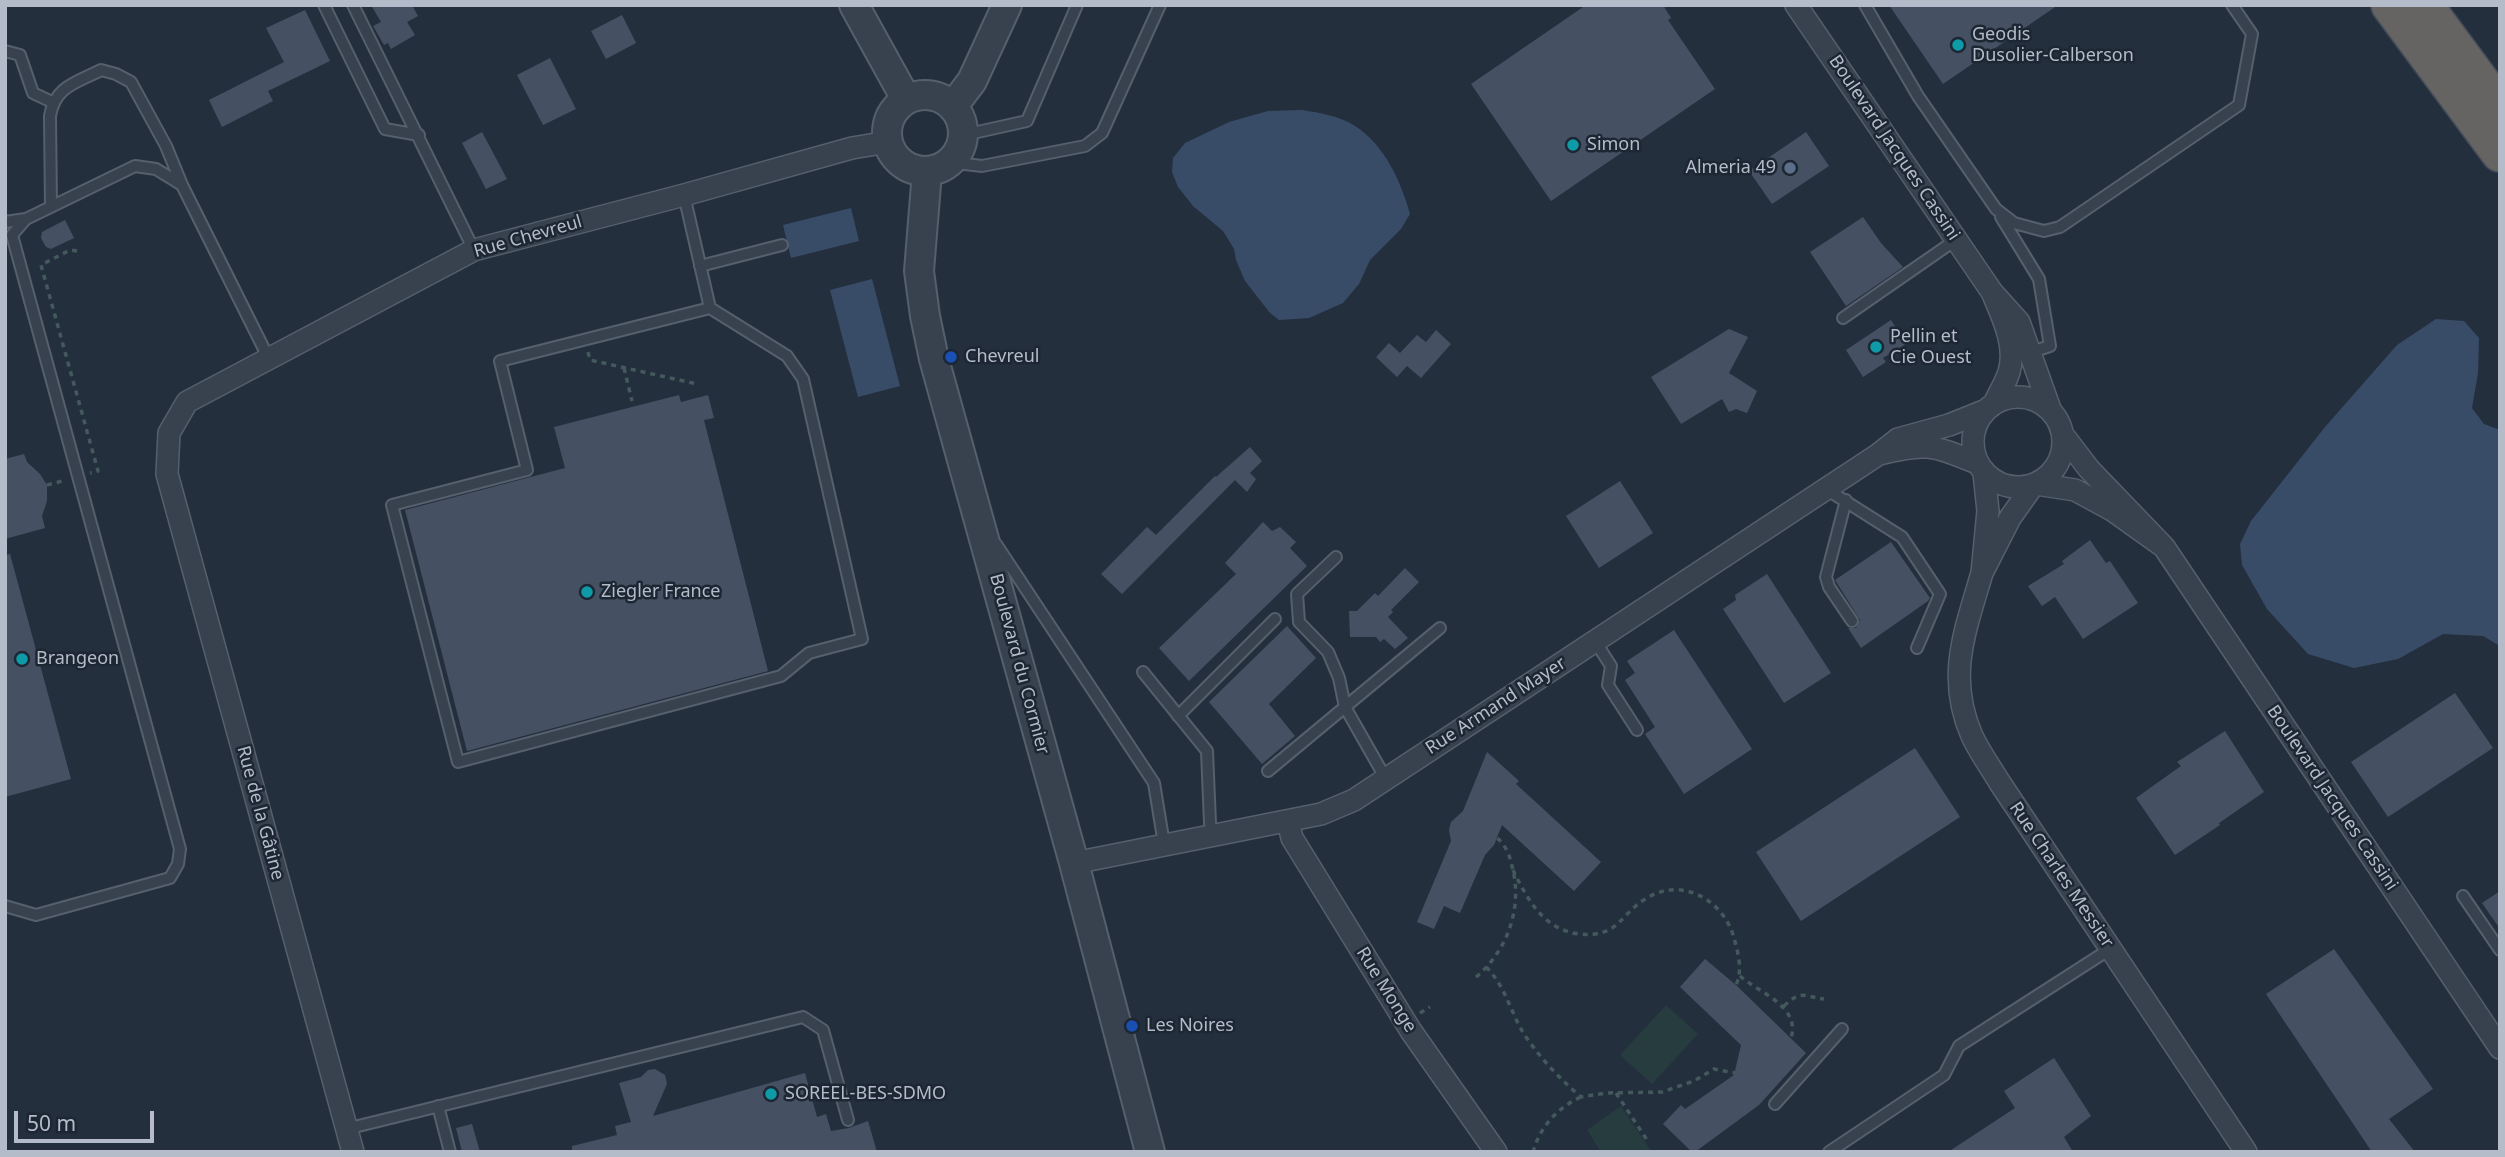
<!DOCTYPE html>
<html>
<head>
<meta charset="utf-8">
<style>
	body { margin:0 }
	#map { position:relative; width:2505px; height:1157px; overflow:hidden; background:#242f3e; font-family:"Noto Sans",sans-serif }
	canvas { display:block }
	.frame { position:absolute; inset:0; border:7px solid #b4bcc9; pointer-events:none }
	.scale { position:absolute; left:14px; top:1111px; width:140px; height:32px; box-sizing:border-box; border:4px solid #b4bcc9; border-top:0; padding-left:9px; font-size:21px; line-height:24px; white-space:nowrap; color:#b4bcc9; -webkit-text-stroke:5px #1d2633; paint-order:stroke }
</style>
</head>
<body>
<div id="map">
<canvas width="2505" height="1157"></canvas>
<div class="frame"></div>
<div class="scale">50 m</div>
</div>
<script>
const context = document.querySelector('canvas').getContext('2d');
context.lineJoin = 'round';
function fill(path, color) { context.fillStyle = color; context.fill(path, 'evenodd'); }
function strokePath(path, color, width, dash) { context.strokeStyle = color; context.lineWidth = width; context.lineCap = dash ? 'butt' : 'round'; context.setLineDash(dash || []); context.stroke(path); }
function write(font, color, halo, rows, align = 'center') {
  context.font = font + ' "Noto Sans",sans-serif'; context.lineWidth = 5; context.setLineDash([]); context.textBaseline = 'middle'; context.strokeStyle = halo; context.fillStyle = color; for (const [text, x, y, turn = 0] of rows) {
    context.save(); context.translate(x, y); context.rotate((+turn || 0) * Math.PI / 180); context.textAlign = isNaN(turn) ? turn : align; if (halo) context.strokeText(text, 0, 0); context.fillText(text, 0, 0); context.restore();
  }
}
fill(new Path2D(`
	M 1666,1005 L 1698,1034 L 1652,1084 L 1620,1055 Z
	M 1621,1106 L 1652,1152 L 1601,1152 L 1587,1130 Z`), '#263c3f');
fill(new Path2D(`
	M 1302,110 C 1320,113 1340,116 1355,126 C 1385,145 1401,182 1410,214 L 1401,229 L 1370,260 L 1359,284 L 1343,303 L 1309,318 L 1279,320 L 1270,313 L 1245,281 L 1236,260 L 1234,249 L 1223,231 L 1193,206 L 1178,187 L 1172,172 L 1173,158 L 1185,143 L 1229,122 L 1268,111 Z
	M 851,208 L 859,241 L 791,258 L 783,225 Z
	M 872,279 L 900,386 L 858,397 L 830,290 Z
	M 2436,319 L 2464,321 L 2479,338 L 2478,373 L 2472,408 L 2484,424 L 2500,430 L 2500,646 L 2483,636 L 2443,634 L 2398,659 L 2354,668 L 2308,654 L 2267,609 L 2242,565 L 2240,544 L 2251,521 L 2325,427 L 2397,345 Z`), '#394c67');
fill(new Path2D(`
	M 371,5 L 412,5 L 418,16 L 407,22 L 415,35 L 391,49 L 388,43 L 384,45 L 373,26 L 381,22 Z
	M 1586,5 L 1663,5 L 1671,18 L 1668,20 L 1715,89 L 1551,201 L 1471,84 Z
	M 1889,5 L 2058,5 L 1943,84 Z
	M 305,10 L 330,61 L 268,91 L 273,101 L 222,127 L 209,100 L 284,62 L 266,28 Z
	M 622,15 L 636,43 L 606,59 L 591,31 Z
	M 550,58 L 576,109 L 543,125 L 517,75 Z
	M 482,132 L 507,179 L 486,189 L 462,143 Z
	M 1806,132 L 1829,166 L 1772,204 L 1749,171 Z
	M 1863,217 L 1881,243 L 1903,267 L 1846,306 L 1810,252 Z
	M 65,220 L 74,238 L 51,249 L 46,247 L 41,238 L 42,232 Z
	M 1891,320 L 1906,344 L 1883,358 L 1886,362 L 1863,377 L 1846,350 Z
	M 1729,329 L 1748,337 L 1729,373 L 1757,391 L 1747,413 L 1736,409 L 1729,412 L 1722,399 L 1681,424 L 1651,377 Z
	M 1436,330 L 1451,344 L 1421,378 L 1407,366 L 1397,377 L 1376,357 L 1389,343 L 1400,353 L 1417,335 L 1426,342 Z
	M 679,395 L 681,402 L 708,395 L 714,418 L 704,420 L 768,671 L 467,751 L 405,510 L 565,468 L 554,427 Z
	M 1250,447 L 1262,461 L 1250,473 L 1256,479 L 1247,492 L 1235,480 L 1122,594 L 1101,574 L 1147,527 L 1156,535 L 1215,476 L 1216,477 Z
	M 24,454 L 27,462 L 40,474 L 47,485 L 47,501 L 42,516 L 45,528 L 5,539 L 5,459 Z
	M 1620,481 L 1653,533 L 1599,568 L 1566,516 Z
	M 1263,522 L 1272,531 L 1280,527 L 1296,542 L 1290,548 L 1307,566 L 1189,681 L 1159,648 L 1236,574 L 1225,563 Z
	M 2090,540 L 2106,563 L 2110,561 L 2138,603 L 2083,639 L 2055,597 L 2042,606 L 2028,586 L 2064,564 L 2062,561 Z
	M 1891,542 L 1930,598 L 1928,601 L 1861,648 L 1848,628 L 1856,628 L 1860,620 L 1835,580 Z
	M 10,554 L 71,779 L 5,797 L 5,555 Z
	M 1405,568 L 1419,582 L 1391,610 L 1393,612 L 1388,617 L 1408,638 L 1395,649 L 1384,639 L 1380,642 L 1376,637 L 1350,637 L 1349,611 L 1357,611 L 1375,593 L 1378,596 Z
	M 1767,574 L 1831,673 L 1784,703 L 1723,609 L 1736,600 L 1735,595 Z
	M 1287,626 L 1316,658 L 1269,704 L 1295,736 L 1262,764 L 1209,702 Z
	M 1674,630 L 1752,749 L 1684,794 L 1645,734 L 1655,727 L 1625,680 L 1635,673 L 1627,661 Z
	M 2455,693 L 2493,748 L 2388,817 L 2351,762 Z
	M 2225,731 L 2264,792 L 2219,823 L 2220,825 L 2175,855 L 2136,798 L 2181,766 L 2177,762 Z
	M 1915,748 L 1960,817 L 1801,921 L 1756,852 Z
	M 1487,752 L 1519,781 L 1516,784 L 1601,862 L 1574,891 L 1502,825 L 1494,845 L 1485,855 L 1460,913 L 1444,906 L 1434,929 L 1417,922 L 1451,841 L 1449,830 L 1451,822 L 1463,811 Z
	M 2500,891 L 2500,929 L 2482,903 Z
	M 2334,949 L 2433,1089 L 2389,1119 L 2415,1152 L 2372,1152 L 2266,994 Z
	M 1705,959 L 1736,985 L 1806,1053 L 1759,1105 L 1695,1152 L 1692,1152 L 1663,1124 L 1681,1105 L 1685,1109 L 1734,1075 L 1741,1045 L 1680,987 Z
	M 2054,1058 L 2091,1116 L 2064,1137 L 2073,1152 L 1948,1152 L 2015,1108 L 2004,1091 Z
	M 655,1069 L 665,1075 L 667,1084 L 653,1116 L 805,1073 L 817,1117 L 826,1114 L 831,1131 L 849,1128 L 868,1121 L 877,1152 L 572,1152 L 572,1146 L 617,1135 L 615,1126 L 631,1122 L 619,1083 L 641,1077 L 648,1070 Z
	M 472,1124 L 480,1152 L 462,1152 L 456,1128 Z`), '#455162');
const service = new Path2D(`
	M 324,5 L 385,129 L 419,135
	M 353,5 L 474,250
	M 1865,5 L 1918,96 L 1996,209 L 2014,223 L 2044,231 L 2060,227 L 2239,105 L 2252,34 L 2232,5
	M 5,51 L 20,55 L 33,93 L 52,102
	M 964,135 L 1027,121 L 1077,5
	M 953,160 L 965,164 L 982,166 L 1085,146 L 1102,133 L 1160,5
	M 684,195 L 710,308 L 500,361 L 527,470 L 392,505 L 458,762 L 781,676 L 809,653 L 862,639 L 803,379 L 787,356 L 710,308
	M 51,206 L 50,116 C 55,86 76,83 101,70 L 116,74 L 131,82 L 166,146 L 182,185 L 269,359
	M 2001,217 L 2039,279 L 2050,346 L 2028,353
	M 5,222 L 26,219
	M 700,266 L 782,245
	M 1843,318 L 1957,239
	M 1826,489 L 1902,537 L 1940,594 L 1917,648
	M 1846,500 L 1826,577 L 1829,587 L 1852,621
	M 996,544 L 1154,783 L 1164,844
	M 1336,557 L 1297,594 L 1299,622 L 1328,652 L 1339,678 L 1345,707 L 1386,779
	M 1595,641 L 1611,666 L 1608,685 L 1637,730
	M 1143,672 L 1207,751 L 1210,823 L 1213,835
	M 1178,716 L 1275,619
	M 1268,771 L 1440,628
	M 2463,896 L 2500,950
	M 5,906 L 36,915 L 170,878 L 178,864 L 180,849 L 12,235 L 26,219 L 135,166 L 156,169 L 182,185
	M 1775,1104 L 1842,1029
	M 438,1106 L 450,1152
	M 346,1129 L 803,1017 L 823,1030 L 848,1120
	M 1829,1152 L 1944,1075 L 1959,1046 L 2110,949`);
const minor = new Path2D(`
	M 1796,5 L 1992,292
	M1973 442a45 45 0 1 1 90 0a45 45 0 1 1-90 0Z
	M 1995,402 C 1999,393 2006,382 2009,372 C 2017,345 2002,316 1992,292 L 2019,322 L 2050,409
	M 1977,463 C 1932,445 1927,442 1879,454 L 1898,439 L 1949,425 L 1984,411
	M 1984,473 L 1988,511 L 1982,573 L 2010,518 L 2034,484
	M 2036,484 L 2075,490 L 2112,510 L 2164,547 L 2089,469 L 2063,435
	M 2164,547 L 2500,1048
	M 1982,573 C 1965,631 1946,677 1972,736 C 1980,753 1991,768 2000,783 L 2246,1152
	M 1288,821 L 1292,838 L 1411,1031 L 1496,1152
	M 1074,863 L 1321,814 L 1354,800 L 1879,454
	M 353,1152 L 167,474 L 169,433 L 187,402 L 474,250 L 684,195 L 852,148 L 888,142`);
const tertiary = new Path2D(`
	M 854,5 L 906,99
	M887 133a38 38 0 1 1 76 0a38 38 0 1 1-76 0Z
	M 953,106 L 972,81 L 1007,5
	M 927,172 L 919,271 L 925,316 L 934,359 L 1074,863 L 1150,1152`);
const trunk = new Path2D(`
	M 2390,5 L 2500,153
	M 2424,5 L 2500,108`);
strokePath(service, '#565f6c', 14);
strokePath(minor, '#565f6c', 24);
strokePath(tertiary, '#565f6c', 32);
strokePath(trunk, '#434c59', 40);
strokePath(new Path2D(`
	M 77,251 L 70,250 L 41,265 L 98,471 L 90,473
	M 588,352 L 590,360 L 697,384
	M 624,368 L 632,401
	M 47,485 L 66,480
	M 1513,870 C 1527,899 1544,930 1579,934 C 1620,938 1620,913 1647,898 C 1683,876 1724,901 1734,938 C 1738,953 1743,970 1736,985
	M 1486,967 C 1507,988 1510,1013 1526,1037 C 1542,1060 1560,1079 1581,1097 L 1606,1093 L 1662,1092 L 1694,1081 L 1714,1069 L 1735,1073
	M 1740,976 C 1759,993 1801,1006 1791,1038
	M 1476,977 C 1508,950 1523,907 1512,866 C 1510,856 1505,844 1497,838
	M 1784,1006 C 1801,990 1802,996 1824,999
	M 1420,1013 L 1430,1007
	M 1616,1093 L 1649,1143
	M 1533,1152 C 1540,1127 1557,1108 1581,1097`), '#44595c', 3.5, [5, 5]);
strokePath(service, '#38414e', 10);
strokePath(minor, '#38414e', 21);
strokePath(tertiary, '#38414e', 28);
strokePath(trunk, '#656462', 37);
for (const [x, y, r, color] of [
	[1958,45,7,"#0f9aa8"],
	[1573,145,7,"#0f9aa8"],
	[1790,168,7,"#5c6f8a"],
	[1876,347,7,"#0f9aa8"],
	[951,357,7,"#1a4fb4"],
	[587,592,7,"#0f9aa8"],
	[22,659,7,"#0f9aa8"],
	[1132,1026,7,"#1a4fb4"],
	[771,1094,7,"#0f9aa8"]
]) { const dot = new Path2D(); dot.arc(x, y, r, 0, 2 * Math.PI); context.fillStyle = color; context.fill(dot); strokePath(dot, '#1d2633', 2.5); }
write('18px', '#b4bcc9', '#1d2633', [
	["Geodis",1972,35],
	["Dusolier-Calberson",1972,56],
	["Simon",1587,145],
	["Almeria 49",1776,168,"right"],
	["Pellin et",1890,337],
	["Cie Ouest",1890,358],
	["Chevreul",965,357],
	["Ziegler France",601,592],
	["Brangeon",36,659],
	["Les Noires",1146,1026],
	["SOREEL-BES-SDMO",785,1094]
], 'left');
write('18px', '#b4bcc9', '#1d2633', [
	["Boulevard Jacques Cassini",1894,148,56],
	["Rue Chevreul",528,237,-16],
	["Boulevard du Cormier",1019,664,75],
	["Rue Armand Mayer",1496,706,-33],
	["Boulevard Jacques Cassini",2332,798,56],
	["Rue de la Gâtine",260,813,75],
	["Rue Charles Messier",2061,875,56],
	["Rue Monge",1386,990,58]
]);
</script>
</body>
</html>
